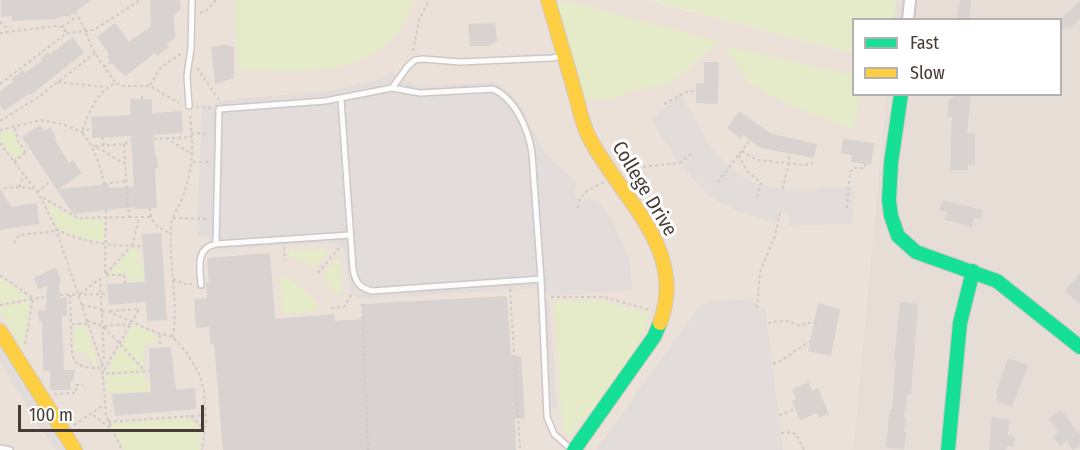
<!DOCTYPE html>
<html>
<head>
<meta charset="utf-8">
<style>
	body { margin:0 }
	#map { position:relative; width:1080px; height:450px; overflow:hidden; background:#f0ece9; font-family:"Fira Sans Condensed",sans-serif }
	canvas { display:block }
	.legend { position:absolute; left:852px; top:18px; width:210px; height:78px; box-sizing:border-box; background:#fff; border:2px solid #b5b1ae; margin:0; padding:8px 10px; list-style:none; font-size:18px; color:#463c35 }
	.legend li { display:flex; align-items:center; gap:12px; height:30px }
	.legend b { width:30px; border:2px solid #b5b1ae }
	.scale { position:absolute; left:18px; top:405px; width:186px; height:27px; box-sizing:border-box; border:3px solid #463c35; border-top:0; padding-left:8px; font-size:18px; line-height:21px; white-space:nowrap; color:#463c35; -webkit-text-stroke:4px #fff; paint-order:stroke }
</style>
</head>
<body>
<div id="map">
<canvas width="1080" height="450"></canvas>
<ul class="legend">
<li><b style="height:8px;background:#16e098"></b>Fast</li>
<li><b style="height:8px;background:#ffcf43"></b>Slow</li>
</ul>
<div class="scale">100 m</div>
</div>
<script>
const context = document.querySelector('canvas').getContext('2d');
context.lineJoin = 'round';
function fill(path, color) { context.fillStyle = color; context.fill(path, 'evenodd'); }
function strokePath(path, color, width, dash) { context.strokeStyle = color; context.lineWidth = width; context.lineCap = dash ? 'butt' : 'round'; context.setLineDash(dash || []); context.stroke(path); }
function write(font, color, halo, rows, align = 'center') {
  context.font = font + ' "Fira Sans Condensed",sans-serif'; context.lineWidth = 6; context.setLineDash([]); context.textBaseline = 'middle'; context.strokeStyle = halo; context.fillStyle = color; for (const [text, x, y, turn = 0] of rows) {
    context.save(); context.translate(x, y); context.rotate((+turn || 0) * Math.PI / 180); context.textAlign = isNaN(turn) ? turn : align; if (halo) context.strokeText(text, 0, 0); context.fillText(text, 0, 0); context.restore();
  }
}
fill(new Path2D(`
	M 896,0 L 1080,0 L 1080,450 L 853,450 L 886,95 L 1060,94 L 1060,20 L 894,19 Z`), '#e5ddd6');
fill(new Path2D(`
	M 0,0 L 646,0 L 853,53 L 854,94 L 886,95 L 853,450 L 0,450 Z`), '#ebe1d8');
fill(new Path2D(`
	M 235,0 L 415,0 C 410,9 407,21 401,29 C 364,77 299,71 245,70 L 239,67 L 237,62 Z
	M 648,0 L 896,0 L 894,19 L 854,20 L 853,53 Z
	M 567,1 L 720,42 L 671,83 L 633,90 L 612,99 L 583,101 L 553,4 Z
	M 725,46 L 853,75 L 854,94 L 861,95 L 853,129 L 789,105 L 749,83 Z
	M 8,130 L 15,132 L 18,144 L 24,152 L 17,157 L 12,155 L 0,140 L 1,134 Z
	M 47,204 L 77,219 L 104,220 L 104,242 L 68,234 L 58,228 Z
	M 131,248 L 139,250 L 140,256 L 137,261 L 138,263 L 143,264 L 144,281 L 127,282 L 126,273 L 108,275 Z
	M 293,248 L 294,251 L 325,249 L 328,252 L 314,269 L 306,262 L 289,256 L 289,249 Z
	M 337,259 L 340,262 L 342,291 L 336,295 L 323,275 Z
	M 0,277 L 28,297 L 0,304 Z
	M 280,278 L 289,278 L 317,302 L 317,311 L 282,314 Z
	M 601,300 L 649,314 C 640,358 597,402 569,437 L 563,432 L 554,301 Z
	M 31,301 L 22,349 L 0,311 L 0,307 Z
	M 132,325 C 143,329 158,331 158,344 L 147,343 L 143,347 L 143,367 L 122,344 Z
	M 74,326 L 86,326 L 98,366 L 95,366 C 93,357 83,351 75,350 Z
	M 120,347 L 142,370 L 106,372 Z
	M 143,373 L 144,379 L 150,383 L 150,391 L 107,393 L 106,375 Z
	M 186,418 L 198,426 L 198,433 L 202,438 L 200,450 L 124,450 L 110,424 Z`), '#e5eac9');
fill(new Path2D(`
	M 391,72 L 419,87 L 491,82 L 501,85 L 520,103 L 543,151 L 577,184 L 574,192 L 576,199 L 591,199 L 598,202 L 612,220 L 629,259 L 633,290 L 551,296 L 532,288 L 362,299 L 355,296 L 349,288 L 345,253 L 343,248 L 331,242 L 212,250 L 208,236 L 197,236 L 202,105 L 214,105 L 222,100 L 326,92 L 376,80 Z
	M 680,93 L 710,147 L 725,163 L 743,177 L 758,184 L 783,189 L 813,191 L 822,187 L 854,187 L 852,224 L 788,225 L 789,214 L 779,212 L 777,223 L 740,212 L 710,197 L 679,163 L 651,120 Z
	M 754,298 L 756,308 L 765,307 L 783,450 L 596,450 L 699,307 L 708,302 Z
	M 544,300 L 549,300 L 557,408 L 552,408 Z
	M 0,343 L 68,450 L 56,450 L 39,426 L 0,361 Z`), '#e2ddda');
fill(new Path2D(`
	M 1,0 L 91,0 L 69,17 L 64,16 L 55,19 L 12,21 L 12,16 L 1,17 Z
	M 150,0 L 180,0 L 181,9 L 174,15 L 175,38 L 167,44 L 169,47 L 157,56 L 155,53 L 125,76 L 111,62 L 107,56 L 109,54 L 97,37 L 115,23 L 129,42 L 151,26 Z
	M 960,0 L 971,0 L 969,20 L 957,20 Z
	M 1080,1 L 1080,18 L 1069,29 L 1067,26 L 1060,32 L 1060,19 Z
	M 495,23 L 497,41 L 489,46 L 470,46 L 468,24 Z
	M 73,37 L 84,53 L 31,95 L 29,94 L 4,111 L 0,105 L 0,91 L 14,81 L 12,79 L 23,70 L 25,73 L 42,61 L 40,58 L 48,52 L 50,54 Z
	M 224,45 L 234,47 L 234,78 L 215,84 L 211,47 Z
	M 704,62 L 719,62 L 718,104 L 696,103 L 696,83 L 704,83 Z
	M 954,94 L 971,94 L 967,133 L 975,133 L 975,165 L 968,165 L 968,170 L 950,170 L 952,117 L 947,117 L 949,99 L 953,99 Z
	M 130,99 L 152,99 L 152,113 L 182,111 L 183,133 L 153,135 L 155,156 L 157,156 L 158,168 L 155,168 L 157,208 L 135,209 L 135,207 L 73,214 L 22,137 L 40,125 L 44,131 L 50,127 L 56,137 L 54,138 L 69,163 L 73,160 L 82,173 L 59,189 L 109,184 L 109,188 L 134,186 L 131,136 L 92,138 L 92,128 L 91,117 L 130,115 Z
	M 739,111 L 772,134 L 817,144 L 814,158 L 761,148 L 743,135 L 741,139 L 727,128 Z
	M 843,139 L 874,143 L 871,165 L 851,162 L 852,155 L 841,153 Z
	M 0,189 L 11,207 L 37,203 L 39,224 L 0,230 Z
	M 942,200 L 983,210 L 981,219 L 974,218 L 972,227 L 945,220 L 947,212 L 939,210 Z
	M 161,233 L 167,320 L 147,321 L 146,302 L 109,305 L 107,284 L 145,282 L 142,234 Z
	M 270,253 L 275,319 L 335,314 L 335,321 L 363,319 L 362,304 L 507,296 L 511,356 L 521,356 L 525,418 L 515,419 L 516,450 L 223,450 L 214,344 L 210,344 L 209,327 L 196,328 L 194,299 L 207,298 L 206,282 L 209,282 L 207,258 Z
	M 56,267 L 61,281 L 59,284 L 60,298 L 67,297 L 67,316 L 62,316 L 64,370 L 75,370 L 73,381 L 71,381 L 71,390 L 50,390 L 50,371 L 43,371 L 42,321 L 39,321 L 38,311 L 46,310 L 47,286 L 38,289 L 34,278 Z
	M 1080,273 L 1080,304 L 1065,291 Z
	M 900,302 L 918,304 L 911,394 L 907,394 L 904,418 L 906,418 L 904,432 L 906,432 L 904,450 L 886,447 L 890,409 L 892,409 L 896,361 L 894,361 Z
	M 818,303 L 840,309 L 831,356 L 808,351 Z
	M 171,347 L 176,390 L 195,388 L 196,409 L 115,416 L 112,394 L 151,392 L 149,348 Z
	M 1008,358 L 1028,365 L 1012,407 L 996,401 L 998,394 L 996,393 Z
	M 809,382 L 812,391 L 818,388 L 829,414 L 819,418 L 817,413 L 800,420 L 792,401 L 796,399 L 792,389 Z
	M 1061,410 L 1080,435 L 1080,445 L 1073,450 L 1066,441 L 1060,446 L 1053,437 L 1059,432 L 1049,419 Z
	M 992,417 L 1009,419 L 1008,435 L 1015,436 L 1014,447 L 1006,446 L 1006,450 L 989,450 Z`), '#d8d3d0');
const lane = new Path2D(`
	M 562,56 L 552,58 L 460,62 L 423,59 L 415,60 L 408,66 L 392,88 L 420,93 L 493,89 C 516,99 529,131 532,154 L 541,279 L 547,417 L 554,434 L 572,450
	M 341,99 L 353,269 C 355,281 359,288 372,291 L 541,279
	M 189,106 L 187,76 L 191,48 L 192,0
	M 350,235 L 216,244 L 219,109 L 325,101 L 392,88
	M 201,285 C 200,268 195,248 216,244
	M 0,448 L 10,450`);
const street = new Path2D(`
	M 908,20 L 910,0`);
const fast = new Path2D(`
	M 901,94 L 891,163 L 889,200 L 891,216 L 898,236 L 916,252 L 997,281 L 1080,347
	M 574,450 L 654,337 L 660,323
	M 948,450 L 960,323 L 973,271`);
const slow = new Path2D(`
	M 548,0 C 557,30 565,59 574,89 C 578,103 581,119 587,133 C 616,195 689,246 660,323
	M 0,331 L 75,450`);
strokePath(lane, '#cdc8c5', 8);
strokePath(street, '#cdc8c5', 14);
strokePath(fast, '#d1c9c1', 16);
strokePath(slow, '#d1c9c1', 16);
strokePath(new Path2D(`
	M 75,12 C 84,24 87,38 94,51 C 100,62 108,72 115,82
	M 200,13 L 206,11 L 216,0
	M 0,22 L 9,30
	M 62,27 L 77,16
	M 0,33 L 55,26 L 62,27 L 67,33
	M 413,51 L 419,20 L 429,0
	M 104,67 L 111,62
	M 197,68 L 219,100
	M 58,82 L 106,87
	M 0,84 L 67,33 L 94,30 L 140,0
	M 150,85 L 161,67 L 181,54
	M 142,96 L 142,99
	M 664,104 L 686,92 L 696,91
	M 196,107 L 212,108
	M 0,121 L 40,96 L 95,53
	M 15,128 L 18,141 L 25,152
	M 0,130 L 41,120 L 62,124 L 82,132 L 92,128
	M 191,133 L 209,134
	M 102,137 L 104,145
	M 166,138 L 193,155
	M 154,139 L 192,137
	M 0,143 L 40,196 L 56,229 L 102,365 L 106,416 L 122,450
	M 124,144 L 125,164
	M 95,146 L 124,144 L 131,140
	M 742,151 L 757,160 L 805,165 L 813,163
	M 739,155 L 746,170 L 761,183 L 756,200
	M 14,162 L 28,150
	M 193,162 L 211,162
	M 626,171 L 631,168 L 679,163 L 693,153
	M 718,182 L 750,140
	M 104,184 L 126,181
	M 104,185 C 101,165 94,148 82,132 C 89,112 96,93 115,83 L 124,86 L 150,86 L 179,103
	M 19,187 L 24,175
	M 4,188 L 19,187 L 34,189
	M 783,189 L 790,154
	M 37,192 L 51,181
	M 43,198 L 78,218 L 129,217 L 125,164 L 93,145
	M 150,208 C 150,223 158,229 171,233
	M 578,208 C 578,192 592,189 604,182
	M 847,208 L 850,172 L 854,168 L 865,168 L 865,164
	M 106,210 L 105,275 L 124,275 L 125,283
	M 129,217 L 150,217
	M 173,218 L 209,219
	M 56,229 C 82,243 113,246 143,246
	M 14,243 L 19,235 L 56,231
	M 132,246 L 139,218
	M 284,247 L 285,260
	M 318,273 L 339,248
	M 106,274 L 130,247
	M 0,275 L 33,298 L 25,345
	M 100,278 L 104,356 L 102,365
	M 173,279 L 185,284 L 192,284
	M 510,289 L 520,450
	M 80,294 L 99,279
	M 60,295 L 108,294
	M 70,295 L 71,324
	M 551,297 L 604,297 L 650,310
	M 362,304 L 368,450
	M 0,305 L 49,296
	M 82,305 L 102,309
	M 331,308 L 344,307 L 351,295
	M 757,308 L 760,272 L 775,236 L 780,212
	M 110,311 L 139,309 L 102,374 L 150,371
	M 102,312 L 107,311 L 157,333 L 173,337 L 187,353 L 199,374 L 204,390 L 206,421 L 202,450
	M 87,321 L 103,326 L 131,324
	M 768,323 L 785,320 L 800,326 L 807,323 L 820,323
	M 87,324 L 71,324 C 73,355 65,369 102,368
	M 104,327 L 145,371
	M 160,335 L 160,347
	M 173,337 C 178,300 169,263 171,226 C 171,216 180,206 183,196 C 194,165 193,146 190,114
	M 773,364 L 779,362 L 810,341
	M 54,394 L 76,393 L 76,385 L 83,385
	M 93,415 L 110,428
	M 779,415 L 796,409
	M 191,416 L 204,429
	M 108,422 L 206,415
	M 74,425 L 104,405
	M 781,433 L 791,432 L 796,434 L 804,450`), '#cecac6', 2, [3, 3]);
strokePath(lane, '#fdfcfc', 5);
strokePath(street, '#fdfcfc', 10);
strokePath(fast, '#16e098', 14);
strokePath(slow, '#ffcf43', 14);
write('20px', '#463c35', '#fff', [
	["College Drive",644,189,59]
]);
</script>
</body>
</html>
